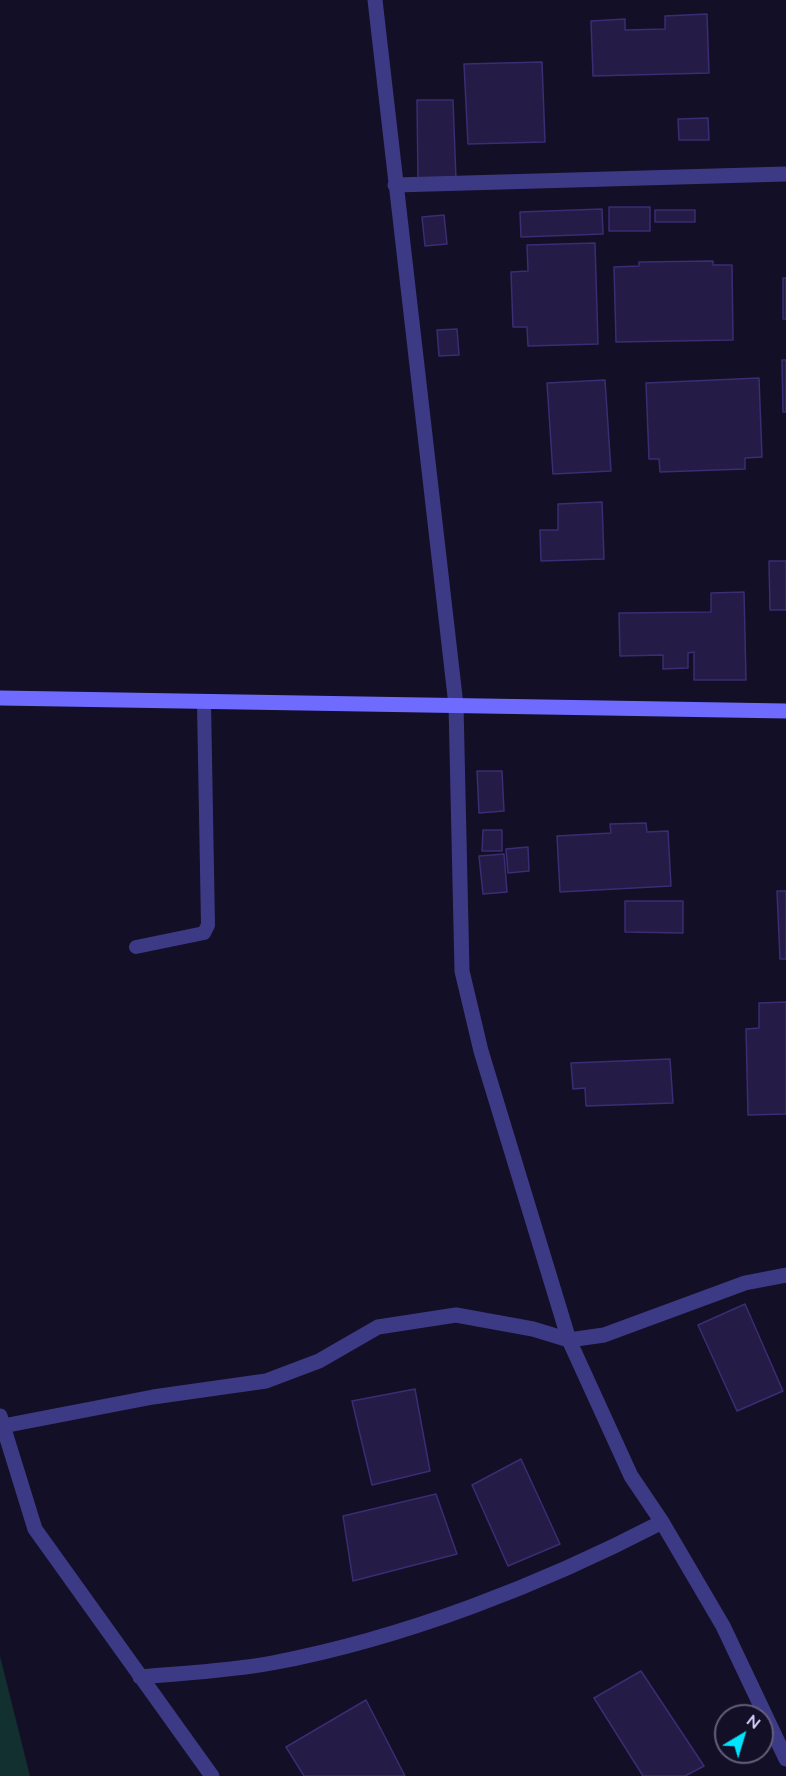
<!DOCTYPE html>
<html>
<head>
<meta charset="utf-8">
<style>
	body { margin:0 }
	#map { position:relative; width:786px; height:1776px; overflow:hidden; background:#130f26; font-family:Mulish,sans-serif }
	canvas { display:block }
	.north { position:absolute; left:714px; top:1704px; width:60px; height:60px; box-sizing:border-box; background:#130f26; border:2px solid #625e7d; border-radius:50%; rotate:38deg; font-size:16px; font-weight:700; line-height:24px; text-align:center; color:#d9d4ff }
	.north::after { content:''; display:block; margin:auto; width:21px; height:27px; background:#00e5ff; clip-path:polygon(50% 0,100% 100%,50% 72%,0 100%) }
</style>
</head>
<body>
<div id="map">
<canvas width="786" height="1776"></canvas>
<div class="north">N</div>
</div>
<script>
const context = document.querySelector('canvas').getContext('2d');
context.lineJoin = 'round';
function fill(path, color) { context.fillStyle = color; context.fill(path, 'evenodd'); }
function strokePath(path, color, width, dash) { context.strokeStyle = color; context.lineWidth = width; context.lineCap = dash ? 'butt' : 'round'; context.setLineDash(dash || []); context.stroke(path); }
fill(new Path2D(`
	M 0,1656 L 30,1776 L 0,1776 Z`), '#12302f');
const building = new Path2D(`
	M 707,14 L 709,73 L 593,76 L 591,21 L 625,19 L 625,30 L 665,29 L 665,16 Z
	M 542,62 L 545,142 L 468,144 L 464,64 Z
	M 417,100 L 453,100 L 456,180 L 418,181 Z
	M 708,118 L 709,140 L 679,140 L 678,119 Z
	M 609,207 L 650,207 L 650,231 L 609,231 Z
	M 602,209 L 603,234 L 521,237 L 520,212 Z
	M 655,210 L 695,210 L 695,222 L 655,222 Z
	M 444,215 L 447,244 L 425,246 L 422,217 Z
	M 595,243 L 598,344 L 528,346 L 527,327 L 513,327 L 511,272 L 528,271 L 527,245 Z
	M 713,261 L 713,265 L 732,265 L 733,340 L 616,342 L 614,267 L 639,266 L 639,262 Z
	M 783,278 L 786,278 L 786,319 L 783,319 Z
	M 457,329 L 459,355 L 439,356 L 437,330 Z
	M 782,360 L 786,360 L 786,412 L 783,412 Z
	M 759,378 L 762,457 L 745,458 L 745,469 L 660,472 L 659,459 L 649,459 L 646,383 Z
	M 605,380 L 611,471 L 553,474 L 547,383 Z
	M 602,502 L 604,559 L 541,561 L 540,530 L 558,530 L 558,504 Z
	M 769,561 L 786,561 L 786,610 L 770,610 Z
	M 744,592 L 746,680 L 694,680 L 694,652 L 688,653 L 688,668 L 663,669 L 663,655 L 620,656 L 619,613 L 711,612 L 711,593 Z
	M 477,771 L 502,771 L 504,811 L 479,813 Z
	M 646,823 L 647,832 L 668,831 L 671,886 L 560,892 L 557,836 L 611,833 L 610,824 Z
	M 483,830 L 502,830 L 502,851 L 482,851 Z
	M 528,847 L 529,871 L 508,873 L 506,849 Z
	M 504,854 L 507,892 L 483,894 L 479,856 Z
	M 777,891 L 786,891 L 786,959 L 780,959 Z
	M 625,901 L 683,901 L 683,933 L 625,932 Z
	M 786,1002 L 786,1114 L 748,1115 L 746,1029 L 759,1028 L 759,1003 Z
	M 670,1059 L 673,1103 L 586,1106 L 585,1088 L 573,1089 L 571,1063 Z
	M 745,1304 L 783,1391 L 737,1411 L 698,1325 Z
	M 415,1389 L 430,1471 L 372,1485 L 352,1401 Z
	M 521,1459 L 560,1544 L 508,1566 L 472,1485 Z
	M 436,1494 L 457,1554 L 353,1581 L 343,1516 Z
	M 641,1671 L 704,1766 L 685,1776 L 643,1776 L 594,1698 Z
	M 366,1700 L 405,1776 L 304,1776 L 286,1747 Z`);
fill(building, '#241b47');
strokePath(building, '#3b2d73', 1.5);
strokePath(new Path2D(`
	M 136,947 L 204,933 L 208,925 L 204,703`), '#3d3a85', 14);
strokePath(new Path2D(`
	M 375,0 L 456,705 L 462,971 L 481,1051 L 569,1340 L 631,1476 L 662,1522 L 723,1626 L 786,1759
	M 395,185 L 786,174
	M 0,1416 L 35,1529 L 212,1776
	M 3,1426 L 153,1397 L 266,1381 L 319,1361 L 378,1327 L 456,1315 L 533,1329 L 569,1340 L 604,1335 L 745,1283 L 786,1275
	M 140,1677 C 184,1673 229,1671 272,1663 C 405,1638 543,1584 662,1522`), '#3d3a85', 15);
strokePath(new Path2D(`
	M 0,698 L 786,711`), '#6f6bff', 15);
</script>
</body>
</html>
